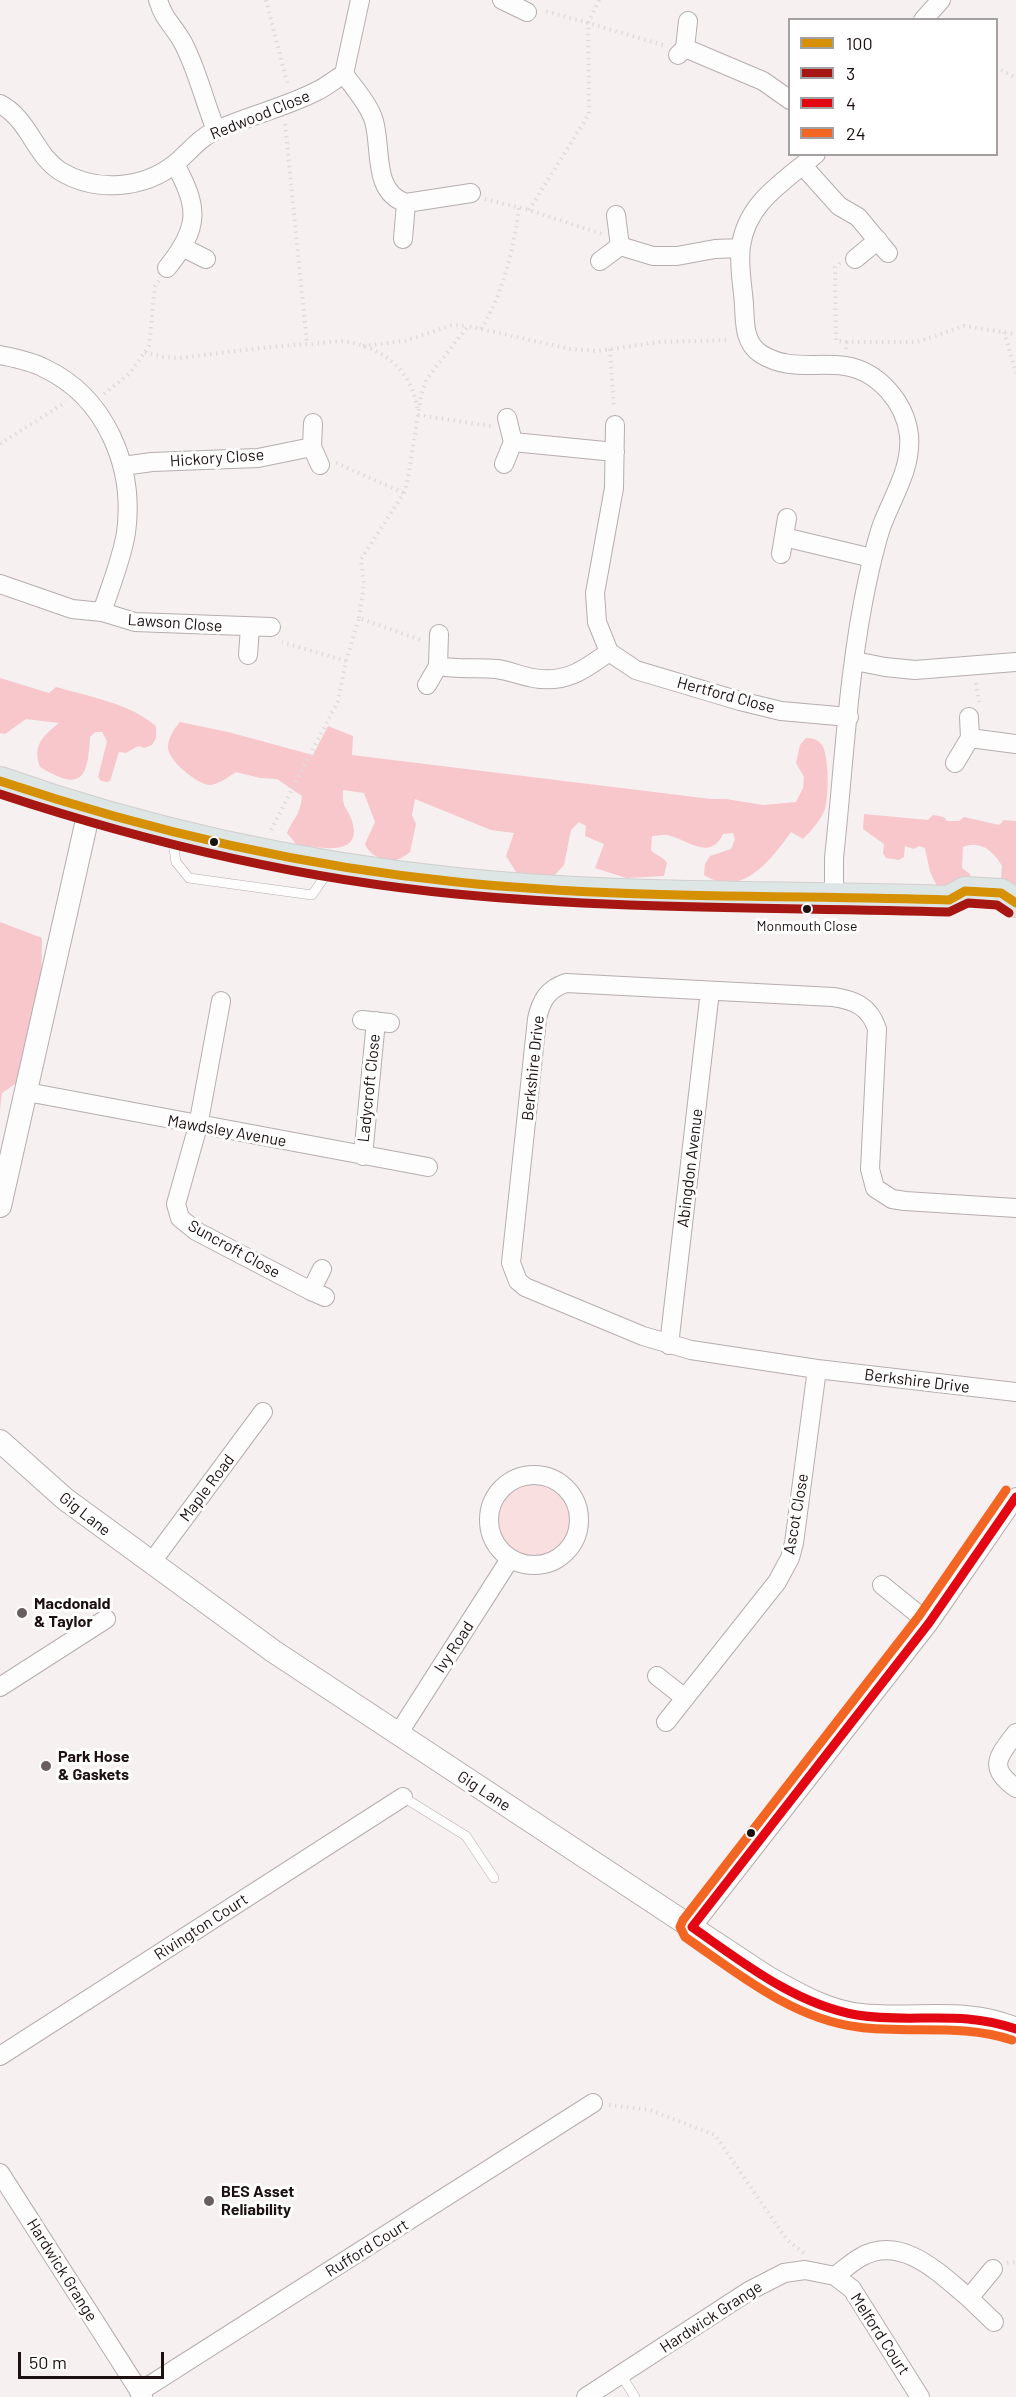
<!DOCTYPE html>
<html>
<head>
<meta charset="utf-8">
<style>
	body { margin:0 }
	#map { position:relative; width:1016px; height:2397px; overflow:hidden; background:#f6f0f0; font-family:Barlow,sans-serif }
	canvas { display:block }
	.legend { position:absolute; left:788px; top:18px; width:210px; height:138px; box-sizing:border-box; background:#fff; border:2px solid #a49fa0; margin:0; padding:8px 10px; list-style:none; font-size:18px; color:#1c1011 }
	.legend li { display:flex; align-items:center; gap:12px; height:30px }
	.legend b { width:30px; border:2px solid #a49fa0 }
	.scale { position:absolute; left:18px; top:2352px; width:146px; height:27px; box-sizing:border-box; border:3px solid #1c1011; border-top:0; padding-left:8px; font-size:18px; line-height:21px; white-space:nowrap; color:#1c1011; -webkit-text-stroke:4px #fff; paint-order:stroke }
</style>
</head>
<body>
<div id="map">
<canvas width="1016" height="2397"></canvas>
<ul class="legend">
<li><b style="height:8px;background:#d69003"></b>100</li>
<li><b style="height:8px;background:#a61612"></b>3</li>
<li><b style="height:8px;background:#e30613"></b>4</li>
<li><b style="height:8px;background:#f26522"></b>24</li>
</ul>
<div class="scale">50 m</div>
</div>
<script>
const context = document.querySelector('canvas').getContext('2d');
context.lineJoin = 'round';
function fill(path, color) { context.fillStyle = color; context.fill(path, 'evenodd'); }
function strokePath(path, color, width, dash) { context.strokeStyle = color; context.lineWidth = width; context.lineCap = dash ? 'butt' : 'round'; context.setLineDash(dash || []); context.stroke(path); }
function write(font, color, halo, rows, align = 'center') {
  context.font = font + ' Barlow,sans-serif'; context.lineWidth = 6; context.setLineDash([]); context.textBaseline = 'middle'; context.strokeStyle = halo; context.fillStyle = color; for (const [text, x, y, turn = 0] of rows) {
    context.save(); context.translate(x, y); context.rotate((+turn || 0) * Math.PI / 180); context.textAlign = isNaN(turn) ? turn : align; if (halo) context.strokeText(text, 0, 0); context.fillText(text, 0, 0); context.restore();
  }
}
fill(new Path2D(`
	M497 1521a37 37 0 1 1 74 0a37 37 0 1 1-74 0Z`), '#fadfe1');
fill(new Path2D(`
	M 0,678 L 49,693 L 56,687 C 90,697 129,703 156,726 L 156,738 L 152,745 L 144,748 L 138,746 L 126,753 L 119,752 L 110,781 L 107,782 L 101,781 L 98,777 L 107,741 L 102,732 L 95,732 L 90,737 C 88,779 81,792 40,767 C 32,745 43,736 59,723 L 26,719 L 5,734 L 0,733 Z
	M 180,722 L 228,732 L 313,755 L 328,726 L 353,736 L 352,755 L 711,799 L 726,799 L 763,805 L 796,802 L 803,788 L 804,777 L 796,763 L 800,745 L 806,738 C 812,738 818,739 822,745 C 829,755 829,797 825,809 C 820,821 812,830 803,839 L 791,832 C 771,860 742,899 704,875 L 705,864 L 710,856 L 731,849 L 735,839 L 733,833 L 723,834 C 710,862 687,839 667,835 C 663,834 657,836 652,836 L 651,850 C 656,856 663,856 667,863 L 664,876 L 626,878 L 595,868 L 604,844 L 585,836 L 586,826 L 579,822 L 571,830 L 564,865 L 552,878 L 518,875 L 506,856 L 514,833 L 491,830 L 415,799 L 412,815 L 416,824 L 410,852 C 406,855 401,859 396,860 C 385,863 369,855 365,844 L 375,822 L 364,793 L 343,790 C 342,811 347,805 352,821 C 364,859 316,847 296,844 L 287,833 C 294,817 300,816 302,796 L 277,779 L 260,778 L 236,772 C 230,776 219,784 211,785 C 199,786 167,760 168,747 C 168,738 174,729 180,722 Z
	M 864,814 L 928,820 L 933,815 L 944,817 L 947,821 L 959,821 L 964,817 L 999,825 L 1004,820 L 1016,821 L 1016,888 L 1001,879 L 1002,866 C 993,851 981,840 963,847 L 962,868 L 970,874 L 968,886 L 937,886 L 930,872 L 925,848 L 919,846 L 914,849 L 905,846 L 904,857 L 899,860 L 886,858 L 883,853 L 884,844 L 863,829 Z
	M 0,922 L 42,938 L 41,992 L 18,1082 L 2,1093 L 0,1109 Z`), '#f7c7cc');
const service = new Path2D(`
	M 172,836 L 176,862 L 189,878 L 312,895 L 330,869
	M 403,1797 L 466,1836 L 494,1878
	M 621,2375 L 635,2397`);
const minor = new Path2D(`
	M 158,0 C 164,20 173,25 182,41 C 197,68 204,101 216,130
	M 502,0 L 527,12
	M 923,20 L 941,0
	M 685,48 L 763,81 L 790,100
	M 678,55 L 685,48 L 688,21
	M 344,74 C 354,88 369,104 374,121 C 382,149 372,192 406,203 L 471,193
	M 0,104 C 29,119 34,154 60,171 C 96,193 144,189 176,163 C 190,151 201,136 219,129 C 251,115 286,107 317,91 C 326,87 335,79 344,74 L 360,0
	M 816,154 C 784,182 747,202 741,246 C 738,265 743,287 744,305 C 745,323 744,343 761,354 C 788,371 816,362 845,366 C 878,371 905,402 909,435 C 912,468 893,496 882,525 C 876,542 872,560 868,578 C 848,669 844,766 834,858 L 834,896
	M 803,166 L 839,206 L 858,217 L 888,253
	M 403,239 L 406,203
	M 620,246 L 653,256 L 677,256 L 715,249 L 740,248
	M 182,247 L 206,259
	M 855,259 L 878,240
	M 600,261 L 620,246 L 616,215
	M 167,268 C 200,227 199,208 175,164
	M 0,355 C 14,358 31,361 44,368 C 106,397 135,467 126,533 C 122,558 110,588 102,612
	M 313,423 L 312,447 L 320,465
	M 615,425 L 614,488 L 595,593 L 597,622 L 609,652 L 636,670 L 740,701 L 781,711 L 849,717
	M 513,442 L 615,452
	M 504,464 L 513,442 L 507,418
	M 123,466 L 152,462 L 258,458 L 312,447
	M 784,537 L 872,558
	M 781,554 L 787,518
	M 0,584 L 72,609 L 102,612 L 135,622 L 271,627
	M 248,655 L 250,627
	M 855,661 L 885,667 L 915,670 L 1016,662
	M 438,666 C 459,670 477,667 497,669 C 510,671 521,676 533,678 C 565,684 584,670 609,652
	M 427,685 L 438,666 L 439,634
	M 970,738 L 1016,744
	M 955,763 L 970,738 L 969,717
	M 221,1001 L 198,1126 L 176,1204 L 180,1218 L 196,1231 L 311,1291
	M 362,1020 L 390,1023
	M 27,1092 L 428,1167
	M 363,1156 L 376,1021
	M 1016,1208 L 905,1201 L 892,1199 L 875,1188 L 870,1169 L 877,1029 C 870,1007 855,1000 833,997 L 566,983 C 548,989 541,1000 537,1019 L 511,1263 L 518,1281 L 525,1287 L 643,1336 L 691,1350 L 817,1369 L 1016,1392
	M 322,1269 L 311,1291 L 325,1297
	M 669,1345 L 710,991
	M489 1520a45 45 0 1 1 90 0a45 45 0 1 1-90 0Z
	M 151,1563 L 263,1412
	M 882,1585 L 929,1623
	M 657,1676 L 685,1698 L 666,1722
	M 0,1687 L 106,1619
	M 685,1698 L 777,1582 L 790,1558 L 794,1543 L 817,1369
	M 1016,1733 C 998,1756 987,1768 1016,1788
	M 398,1734 L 510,1559
	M 692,1927 L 929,1623 L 1016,1497
	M 0,2056 L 403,1797
	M 0,2173 L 143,2397
	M 993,2269 L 969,2298 L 994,2322
	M 835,2276 C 843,2270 852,2262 861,2257 C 902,2234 940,2274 969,2298
	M 139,2392 L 593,2103
	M 586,2397 L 749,2291 L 784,2273 L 805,2270 L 835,2276 L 852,2289 L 920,2397`);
const tertiary = new Path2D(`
	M 0,1206 L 89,811
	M 0,1441 L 65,1499 L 273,1651 L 767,1977 C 796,1993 827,2012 861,2015 C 913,2021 967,2007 1016,2029`);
const primary = new Path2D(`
	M 0,781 C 147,833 301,866 456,882 C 620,899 785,894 949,900 L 965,891 L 1001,893 L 1016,903`);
strokePath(service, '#b6adae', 10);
strokePath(minor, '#b6adae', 20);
strokePath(tertiary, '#b6adae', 24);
strokePath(primary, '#d3cece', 30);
strokePath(new Path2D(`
	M 266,0 L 288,86
	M 599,0 L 588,23 L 663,45
	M 996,67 L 1016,78
	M 285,124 L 307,344
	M 485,199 L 529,210 L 602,234
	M 529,210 L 589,114 L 588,23 L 545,11
	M 840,263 L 835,267 L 836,341 L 847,342
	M 481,329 C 504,292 513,250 519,208
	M 1004,332 L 1016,373
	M 363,346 L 405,341 L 453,325 L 467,326
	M 610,349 L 614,408
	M 846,349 L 847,342 L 917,342 L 964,326 L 1016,334
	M 145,352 L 164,357 L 179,358 C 223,353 268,346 312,344 C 324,343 338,340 349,342 C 384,349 412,371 417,408
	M 104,394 L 130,373 L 149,346 L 155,286 L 159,281
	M 418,415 L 491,426
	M 0,444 L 66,402
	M 336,463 L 404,493
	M 359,618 L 364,584 L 361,559 L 404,493 L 408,478 L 421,396 L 426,380 L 468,326 L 570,349 L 598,351 L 659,342 L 730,340
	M 346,661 L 359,618 L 421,640
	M 976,683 L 979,702
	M 271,830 L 338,701 L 346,661 L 282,642
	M 609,2105 L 650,2110 L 715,2135 L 787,2240 L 804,2253
	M 1007,2263 L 1016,2262`), '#dfdcdc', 4, [1.5, 4.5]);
strokePath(service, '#fefdfd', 9);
strokePath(minor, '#fefdfd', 18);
strokePath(tertiary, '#fefdfd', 22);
strokePath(primary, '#dee6e5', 28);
strokePath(new Path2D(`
	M 0,781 C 149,831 301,866 457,882 C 620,899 785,895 949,900 L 965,891 L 1001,893 L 1016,903`), '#d69003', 9);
strokePath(new Path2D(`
	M 0,794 C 148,843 301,879 456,894 C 620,910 785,907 949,912 L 968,903 L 997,905 L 1009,913`), '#a61612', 9);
strokePath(new Path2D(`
	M 1016,1497 L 929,1623 L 692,1927 C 742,1962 795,2004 857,2015 C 913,2024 959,2009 1016,2029`), '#e30613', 9);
strokePath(new Path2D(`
	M 1006,1490 L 919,1616 L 683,1920 L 680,1927 L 685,1937 C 737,1973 793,2019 858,2027 C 910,2034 961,2023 1012,2040`), '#f26522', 9);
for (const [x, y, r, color] of [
	[214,842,5,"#1c1011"],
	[807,909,5,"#1c1011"],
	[22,1613,6,"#685e5f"],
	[46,1766,6,"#685e5f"],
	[751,1833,5,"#1c1011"],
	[209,2201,6,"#685e5f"]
]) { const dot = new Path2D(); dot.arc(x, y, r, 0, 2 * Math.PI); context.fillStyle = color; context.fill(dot); strokePath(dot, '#fff', 2); }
write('14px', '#1c1011', '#fff', [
	["Monmouth Close",807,926]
]);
write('16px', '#1c1011', '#fff', [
	["Redwood Close",260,115,-22],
	["Hickory Close",217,458,-4],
	["Lawson Close",175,623,4],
	["Hertford Close",726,695,15],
	["Berkshire Drive",533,1068,-84],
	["Ladycroft Close",369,1088,-84],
	["Mawdsley Avenue",227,1131,10],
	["Abingdon Avenue",690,1168,-83],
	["Suncroft Close",234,1249,29],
	["Berkshire Drive",917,1381,7],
	["Maple Road",207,1488,-53],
	["Gig Lane",85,1514,38],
	["Ascot Close",796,1514,-80],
	["Ivy Road",454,1647,-57],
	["Gig Lane",484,1791,33],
	["Rivington Court",201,1927,-33],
	["Rufford Court",367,2248,-32],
	["Hardwick Grange",62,2270,58],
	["Hardwick Grange",711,2317,-33],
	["Melford Court",880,2334,57]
]);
write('bold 16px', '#1c1011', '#fff', [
	["Macdonald",34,1604],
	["& Taylor",34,1622],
	["Park Hose",58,1757],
	["& Gaskets",58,1775],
	["BES Asset",221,2192],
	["Reliability",221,2210]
], 'left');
</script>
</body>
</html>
